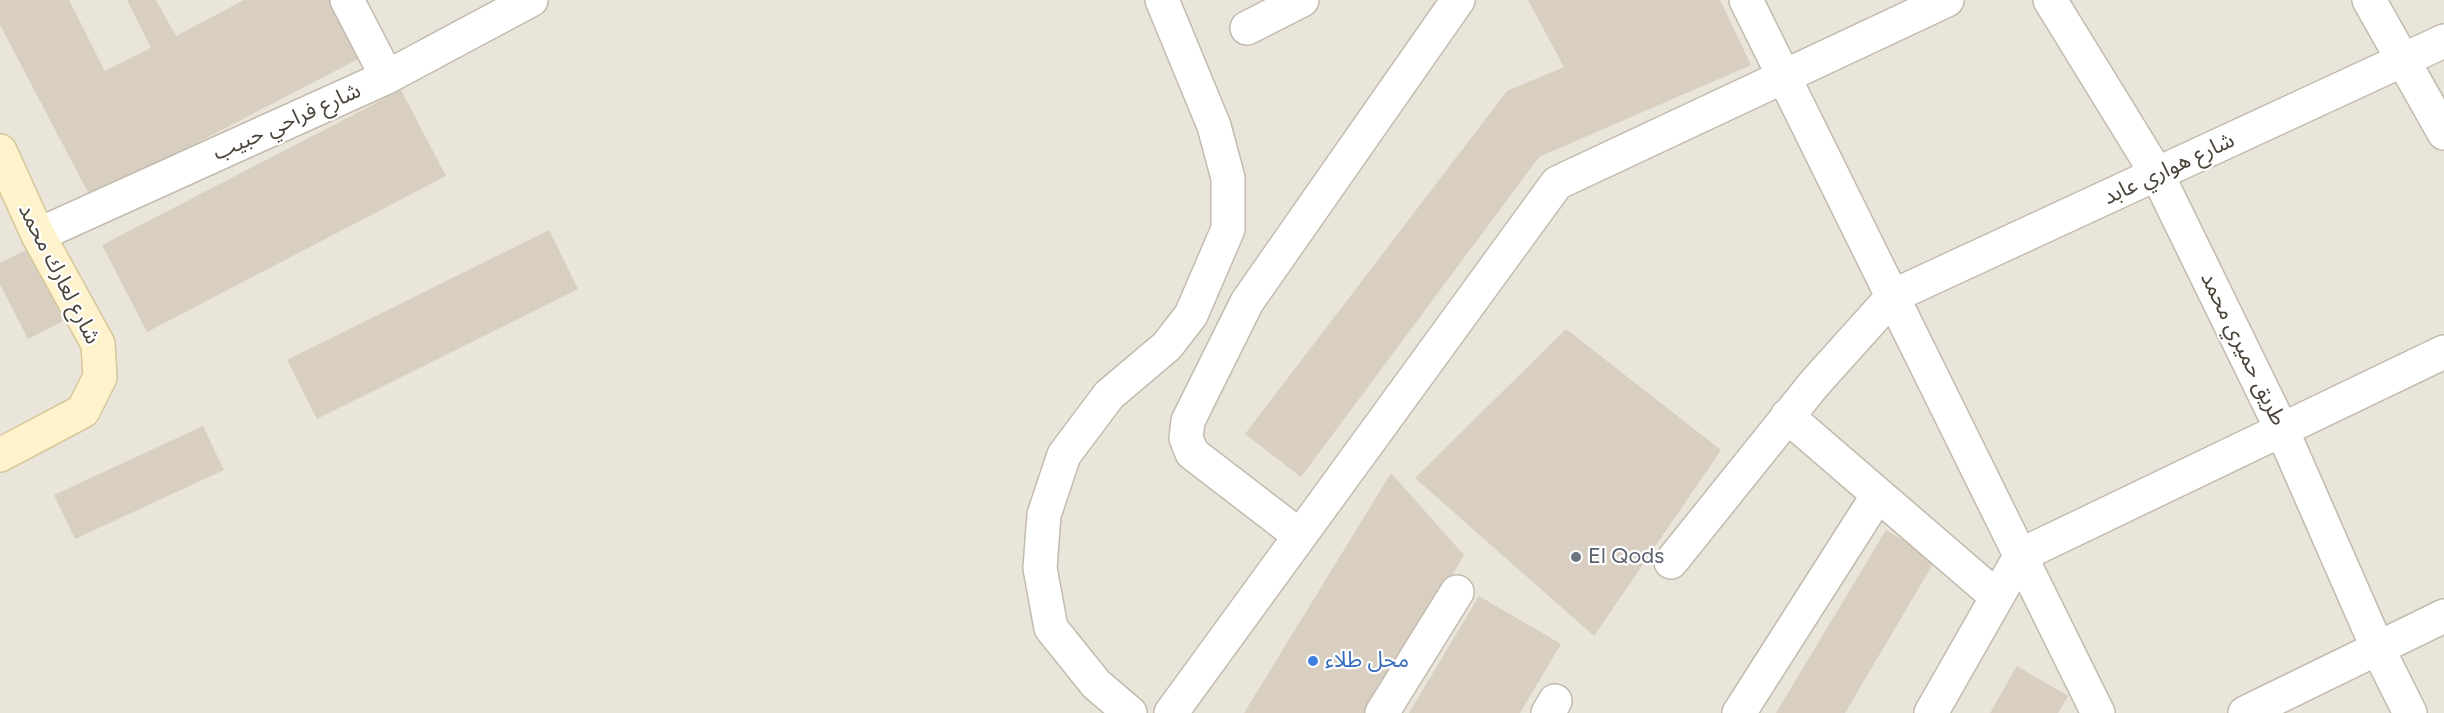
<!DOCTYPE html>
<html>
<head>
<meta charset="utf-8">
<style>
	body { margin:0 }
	canvas { display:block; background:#f6f3ec }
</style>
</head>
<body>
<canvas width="2444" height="713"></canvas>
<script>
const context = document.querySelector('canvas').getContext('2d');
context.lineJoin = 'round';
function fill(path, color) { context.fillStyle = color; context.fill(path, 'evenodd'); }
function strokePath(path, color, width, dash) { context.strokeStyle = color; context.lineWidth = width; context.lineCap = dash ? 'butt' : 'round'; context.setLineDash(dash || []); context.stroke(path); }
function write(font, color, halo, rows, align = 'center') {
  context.font = font + ' Figtree,"Noto Sans Arabic",sans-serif'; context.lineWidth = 4.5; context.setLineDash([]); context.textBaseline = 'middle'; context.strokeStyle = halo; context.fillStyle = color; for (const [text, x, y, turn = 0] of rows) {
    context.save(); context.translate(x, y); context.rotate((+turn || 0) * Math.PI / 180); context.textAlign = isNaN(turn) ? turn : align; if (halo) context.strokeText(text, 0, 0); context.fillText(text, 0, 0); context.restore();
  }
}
fill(new Path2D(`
	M 0,0 L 2444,0 L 2444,713 L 0,713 Z`), '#eae5da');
fill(new Path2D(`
	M 0,0 L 69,0 L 105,71 L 151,48 L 127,0 L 156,0 L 176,36 L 244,0 L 335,0 L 364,56 L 91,198 L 0,25 Z
	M 1528,0 L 1720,0 L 1751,65 L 1539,157 L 1301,477 L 1245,434 L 1507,91 L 1564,67 Z
	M 401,90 L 446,176 L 147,332 L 102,245 Z
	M 549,230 L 578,289 L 317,419 L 287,360 Z
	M 28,249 L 65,320 L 28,339 L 0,284 L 0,263 Z
	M 1566,329 L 1721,450 L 1594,636 L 1415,478 Z
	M 203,426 L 224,470 L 75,539 L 54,495 Z
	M 1391,473 L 1464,555 L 1369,713 L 1244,713 Z
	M 1886,530 L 1936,559 L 1845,713 L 1776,713 Z
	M 1479,596 L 1561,644 L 1520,713 L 1409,713 Z
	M 2017,666 L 2068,696 L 2058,713 L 1990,713 Z`), '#d8cfc1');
const street = new Path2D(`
	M 347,0 L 387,77
	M 1746,0 L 2098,713
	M 2050,0 L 2157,174 L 2282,430 L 2378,649 L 2410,713
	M 2369,0 L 2444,133
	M 1247,28 L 1302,0
	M 38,235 L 387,77 L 531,0
	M 1787,416 L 1997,597
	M 1300,536 L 1192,453 L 1186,438 L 1188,421 L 1247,302 L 1458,0
	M 1671,562 L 1814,384 L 1893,296 L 2444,41
	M 1130,713 L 1096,684 L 1051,628 L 1040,568 L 1044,515 L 1064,455 L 1109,395 L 1167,346 L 1191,315 L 1228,229 L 1228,178 L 1214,126 L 1162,0
	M 1171,713 L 1557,183 L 1947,0
	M 1382,713 L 1457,592
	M 1548,713 L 1555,701
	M 1739,713 L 1878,495
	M 1931,713 L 2021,555 L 2444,352
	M 2245,713 L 2444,616`);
const secondary = new Path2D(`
	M 0,151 L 38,235 L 98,344 L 100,377 L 83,411 L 0,455`);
strokePath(street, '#c2bbae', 36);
strokePath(secondary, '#d6c79b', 36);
strokePath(street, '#fff', 33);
strokePath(secondary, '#fff3cd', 33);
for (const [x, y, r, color] of [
	[1576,557,6,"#6b7280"],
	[1313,661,6,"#3f7fe0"]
]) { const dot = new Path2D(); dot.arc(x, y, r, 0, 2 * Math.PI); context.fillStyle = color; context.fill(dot); strokePath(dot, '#fff', 2); }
write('22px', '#4b4439', '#fff', [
	["شارع فراحي حبيب",287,122,-24],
	["شارع هواري عابد",2169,169,-25],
	["شارع لعارك محمد",59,274,63],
	["طريق حميري محمد",2243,349,64]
]);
write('22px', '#5b616d', '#fff', [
	["El Qods",1588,557]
], 'left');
write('22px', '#366cbe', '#fff', [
	["محل طلاء",1325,661]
], 'left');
</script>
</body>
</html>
